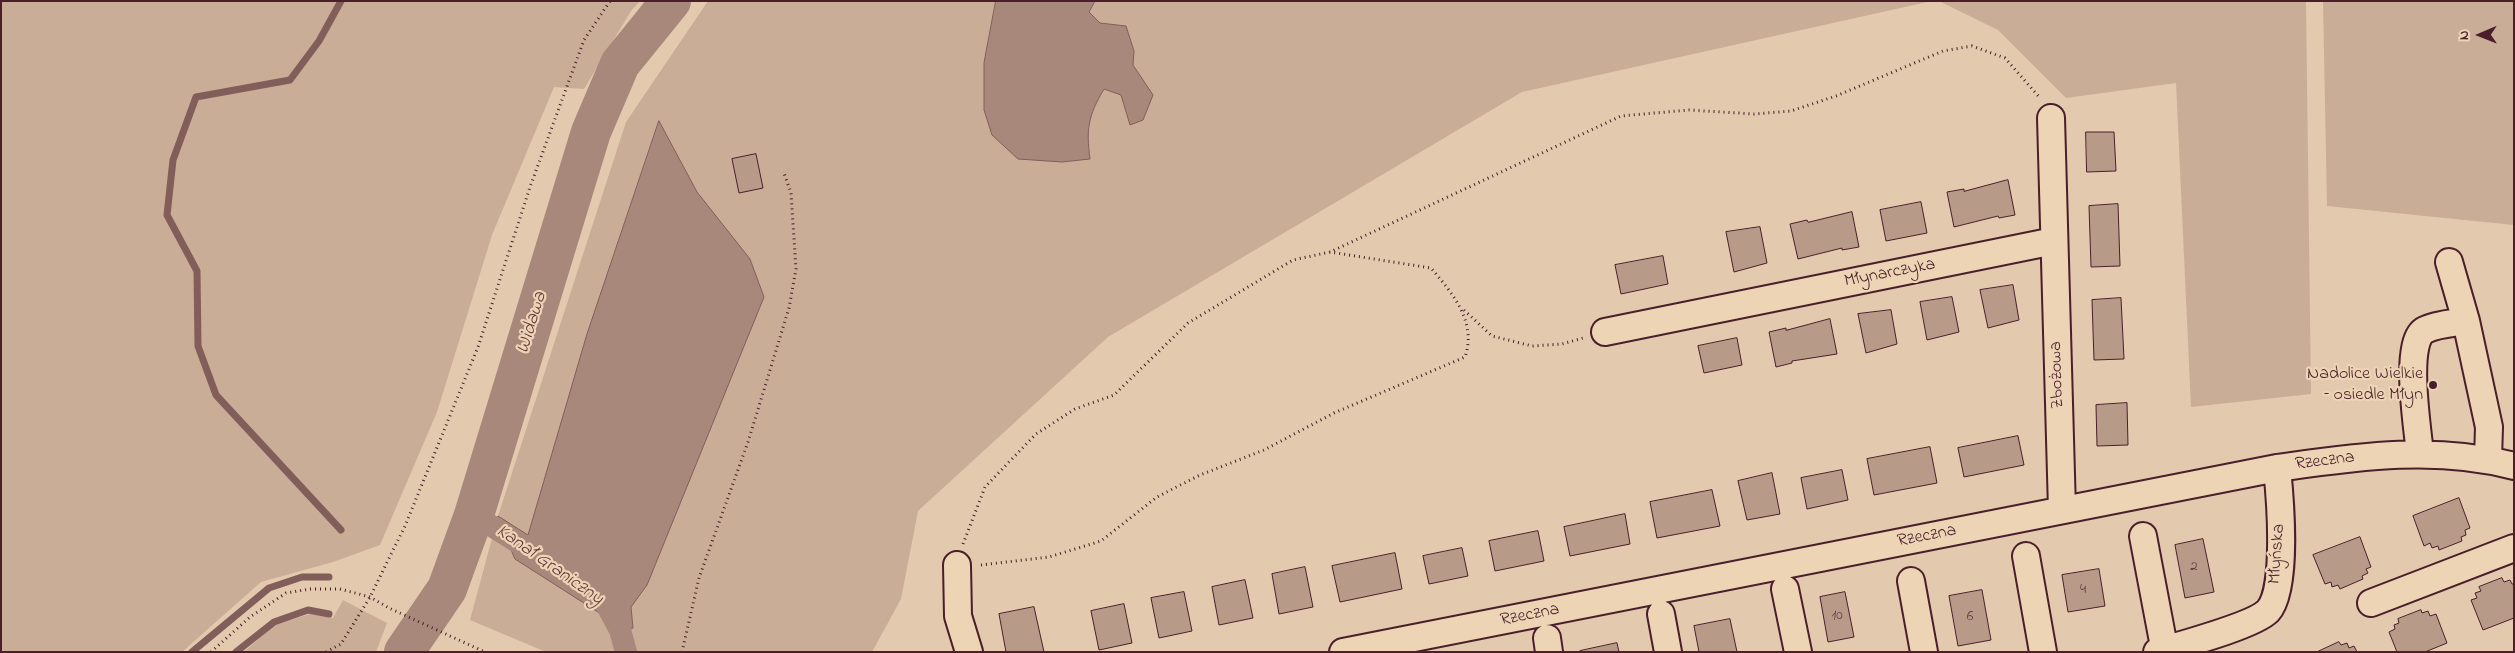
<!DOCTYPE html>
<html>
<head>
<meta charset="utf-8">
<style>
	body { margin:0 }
	#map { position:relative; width:2515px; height:653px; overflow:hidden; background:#e3c9ad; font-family:"Indie Flower",sans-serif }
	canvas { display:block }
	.frame { position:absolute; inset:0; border:2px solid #4a1f2b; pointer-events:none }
	.north { position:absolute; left:2455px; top:10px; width:50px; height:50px; -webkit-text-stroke:4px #edd4b5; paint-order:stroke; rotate:269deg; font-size:14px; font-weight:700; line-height:20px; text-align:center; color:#4a1f2b }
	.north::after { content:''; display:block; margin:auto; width:18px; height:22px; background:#4a1f2b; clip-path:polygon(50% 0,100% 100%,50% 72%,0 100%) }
</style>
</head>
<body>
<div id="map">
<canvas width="2515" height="653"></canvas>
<div class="frame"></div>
<div class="north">N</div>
</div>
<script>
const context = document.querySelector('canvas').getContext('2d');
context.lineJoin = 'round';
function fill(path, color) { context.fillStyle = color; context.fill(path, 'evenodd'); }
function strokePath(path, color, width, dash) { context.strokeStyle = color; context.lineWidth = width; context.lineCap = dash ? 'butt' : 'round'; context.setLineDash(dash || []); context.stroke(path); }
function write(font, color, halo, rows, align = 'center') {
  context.font = font + ' "Indie Flower",sans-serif'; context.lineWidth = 4.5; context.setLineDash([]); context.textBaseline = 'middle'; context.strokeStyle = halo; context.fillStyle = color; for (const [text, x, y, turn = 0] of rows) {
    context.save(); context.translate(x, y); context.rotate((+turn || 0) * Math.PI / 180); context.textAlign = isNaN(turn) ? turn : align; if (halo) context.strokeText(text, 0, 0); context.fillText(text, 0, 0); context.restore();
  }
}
fill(new Path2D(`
	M 1,1 L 640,1 L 631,11 L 584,89 L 554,87 L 492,235 L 437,412 L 380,545 L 333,562 L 261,582 L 182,652 L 1,652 Z
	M 708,1 L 1932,1 L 1522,92 L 1108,337 L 918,511 L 901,599 L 872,652 L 546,652 L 470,620 L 498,516 L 626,122 Z
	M 1939,1 L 2306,1 L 2311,394 L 2191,407 L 2176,83 L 2066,98 L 1998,30 Z
	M 2323,1 L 2514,1 L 2514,225 L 2327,206 Z
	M 343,600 L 387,623 L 376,652 L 244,652 L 274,625 L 310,614 L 333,618 Z`), '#caad97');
const water = new Path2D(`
	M 996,1 L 1095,1 L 1089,12 L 1100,23 L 1126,26 L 1134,51 L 1133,65 L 1153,95 L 1143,120 L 1130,125 L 1121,95 L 1104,89 C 1088,116 1086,129 1090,159 L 1062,162 L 1018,159 L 992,135 L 984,110 L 984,63 Z
	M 659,121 L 697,192 L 750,259 L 764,297 L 647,585 L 631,607 L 633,628 L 611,632 L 601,614 L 515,559 L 509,545 L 495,536 L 498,516 L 528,535 L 587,334 Z`);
fill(water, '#a8887b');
strokePath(water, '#825e5b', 1);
strokePath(new Path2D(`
	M 341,1 L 319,41 L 290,80 L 196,97 L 173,160 L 167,215 L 197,271 L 198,346 L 216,395 L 341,530
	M 192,652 L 269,588 L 302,577 L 329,577
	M 236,652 L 274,622 L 308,610 L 329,614`), '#825e5b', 7);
strokePath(new Path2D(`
	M 474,515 L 522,545
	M 606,604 L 620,630 L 626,652`), '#a8887b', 22);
strokePath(new Path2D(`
	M 404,652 L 447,589 L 474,515 L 591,132 L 620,64 L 671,1`), '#a8887b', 40);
const building = new Path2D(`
	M 2086,132 L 2114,132 L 2116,171 L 2087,172 Z
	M 756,154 L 763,188 L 739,193 L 732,159 Z
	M 2008,180 L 2015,215 L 1999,218 L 1998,216 L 1954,227 L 1947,192 L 1964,189 L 1964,191 Z
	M 1921,202 L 1927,233 L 1886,241 L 1880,210 Z
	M 2118,204 L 2120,266 L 2091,267 L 2089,206 Z
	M 1852,212 L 1859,247 L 1842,250 L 1842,248 L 1798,259 L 1790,224 L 1807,220 L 1808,222 Z
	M 1760,227 L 1767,263 L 1734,272 L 1726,232 Z
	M 1663,256 L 1668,284 L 1621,294 L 1615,265 Z
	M 2013,285 L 2019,320 L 1988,328 L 1980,290 Z
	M 1952,297 L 1959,332 L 1927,340 L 1920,302 Z
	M 2121,298 L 2124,359 L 2094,360 L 2092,300 Z
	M 1891,310 L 1897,344 L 1866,353 L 1858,314 Z
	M 1830,319 L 1837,354 L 1792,361 L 1792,363 L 1776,367 L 1769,332 L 1786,328 L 1786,330 Z
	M 1737,338 L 1742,365 L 1704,373 L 1698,346 Z
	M 2127,403 L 2128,445 L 2097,446 L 2096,405 Z
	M 2018,436 L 2024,465 L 1964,477 L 1958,448 Z
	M 1930,447 L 1937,483 L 1874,495 L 1867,459 Z
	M 1842,470 L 1848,500 L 1807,509 L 1801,478 Z
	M 1772,473 L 1780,514 L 1747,520 L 1738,481 Z
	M 1712,490 L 1720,526 L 1657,538 L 1650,502 Z
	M 2459,498 L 2470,528 L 2465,530 L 2466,535 L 2461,537 L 2462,541 L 2439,550 L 2438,546 L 2432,548 L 2430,543 L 2424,546 L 2413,516 Z
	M 1625,514 L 1630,544 L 1570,556 L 1564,527 Z
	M 1538,531 L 1544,561 L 1495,571 L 1489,541 Z
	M 2360,537 L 2371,567 L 2366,569 L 2368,573 L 2362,576 L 2363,579 L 2340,589 L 2338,585 L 2332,587 L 2331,582 L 2325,584 L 2313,555 Z
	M 2203,539 L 2214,592 L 2185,598 L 2175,545 Z
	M 1462,548 L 1468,576 L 1429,584 L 1423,556 Z
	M 1395,553 L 1402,589 L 1340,602 L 1332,566 Z
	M 1305,567 L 1313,607 L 1279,614 L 1272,574 Z
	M 2099,569 L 2105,606 L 2068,612 L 2062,575 Z
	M 2502,578 L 2504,582 L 2510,580 L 2512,584 L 2514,584 L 2514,618 L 2483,630 L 2471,600 L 2477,598 L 2475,593 L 2481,591 L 2479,587 Z
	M 1245,580 L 1253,618 L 1219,625 L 1212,587 Z
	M 1982,590 L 1991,640 L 1958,646 L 1949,596 Z
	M 1184,592 L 1192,631 L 1159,638 L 1151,598 Z
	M 1845,592 L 1854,637 L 1828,642 L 1820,597 Z
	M 1124,604 L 1132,643 L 1099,650 L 1091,611 Z
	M 1034,607 L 1044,652 L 1006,652 L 999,614 Z
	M 2421,610 L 2422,613 L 2428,611 L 2430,616 L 2436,614 L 2447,643 L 2425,652 L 2397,652 L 2389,632 L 2395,629 L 2394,625 L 2399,623 L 2398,619 Z
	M 1730,619 L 1737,652 L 1699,652 L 1694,626 Z
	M 2339,642 L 2341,645 L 2347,643 L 2349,648 L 2354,646 L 2357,652 L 2317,652 Z
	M 1617,643 L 1619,652 L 1580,652 L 1580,651 Z`);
fill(building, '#b89a88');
strokePath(building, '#4a1f2b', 1);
const minor = new Path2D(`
	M 2051,118 L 2062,510
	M 2449,262 L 2466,321 L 2489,427 L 2488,459
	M 1605,332 L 2054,241
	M 2420,454 C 2418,431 2403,341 2425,330 C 2436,324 2454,323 2466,321
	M 2143,536 L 2165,652
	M 2026,556 L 2043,652
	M 957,565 L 958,616 L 969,652
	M 1911,581 L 1924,652
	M 1785,589 L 1798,652
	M 2371,603 L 2514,548
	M 1661,614 L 1668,652
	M 1547,638 L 1549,652
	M 1343,652 L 2277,468 C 2356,457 2435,445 2514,466
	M 2157,652 C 2180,645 2253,626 2268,611 C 2288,589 2280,497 2277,468`);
strokePath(minor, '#4a1f2b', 30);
strokePath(new Path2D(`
	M 1464,310 L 1492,336 L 1532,346 L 1562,344 L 1583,338
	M 963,544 L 985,487 L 1036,434 L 1075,409 L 1114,395 L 1188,323 L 1293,260 L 1330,252 L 1621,116 L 1689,110 L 1754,114 L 1791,111 L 1836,96 L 1943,51 L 1972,46 L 2005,58 L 2040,98
	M 981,565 L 1049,557 L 1101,541 L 1157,497 L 1200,475 L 1264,450 L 1334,413 L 1465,357 C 1477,322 1453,294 1431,268 L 1330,252
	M 211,652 L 250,617 L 286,593 L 310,589 L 340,589 L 370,597 L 389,608 L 485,652
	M 326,652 L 341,644 L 370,597 L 405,526 L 478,347 L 530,187 L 584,40 L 610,1
	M 682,652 L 699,578 L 748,442 L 789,308 L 796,269 L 791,193 L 784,173`), '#4a1f2b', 3, [1, 4]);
strokePath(minor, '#edd4b5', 26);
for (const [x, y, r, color] of [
	[2433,385,5,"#4a1f2b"]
]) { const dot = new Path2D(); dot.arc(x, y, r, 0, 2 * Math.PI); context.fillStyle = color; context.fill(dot); strokePath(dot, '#edd4b5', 2); }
write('15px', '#663e42', null, [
	["2",2194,568],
	["4",2083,591],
	["10",1837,617],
	["6",1970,618]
]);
write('18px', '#4a1f2b', '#edd4b5', [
	["Młynarczyka",1890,274,-11],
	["Zbożowa",2058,375,-92],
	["Rzeczna",2325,462,-7],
	["Rzeczna",1927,537,-11],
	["Młyńska",2278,554,-86],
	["Rzeczna",1530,616,-11]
]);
write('18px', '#4a1f2b', '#edd4b5', [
	["Nadolice Wielkie",2423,375],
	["– osiedle Młyn",2423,396]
], 'right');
write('italic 19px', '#62393f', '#edd4b5', [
	["Widawa",533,323,-73],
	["Kanał Graniczny",549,566,35]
]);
</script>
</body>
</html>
